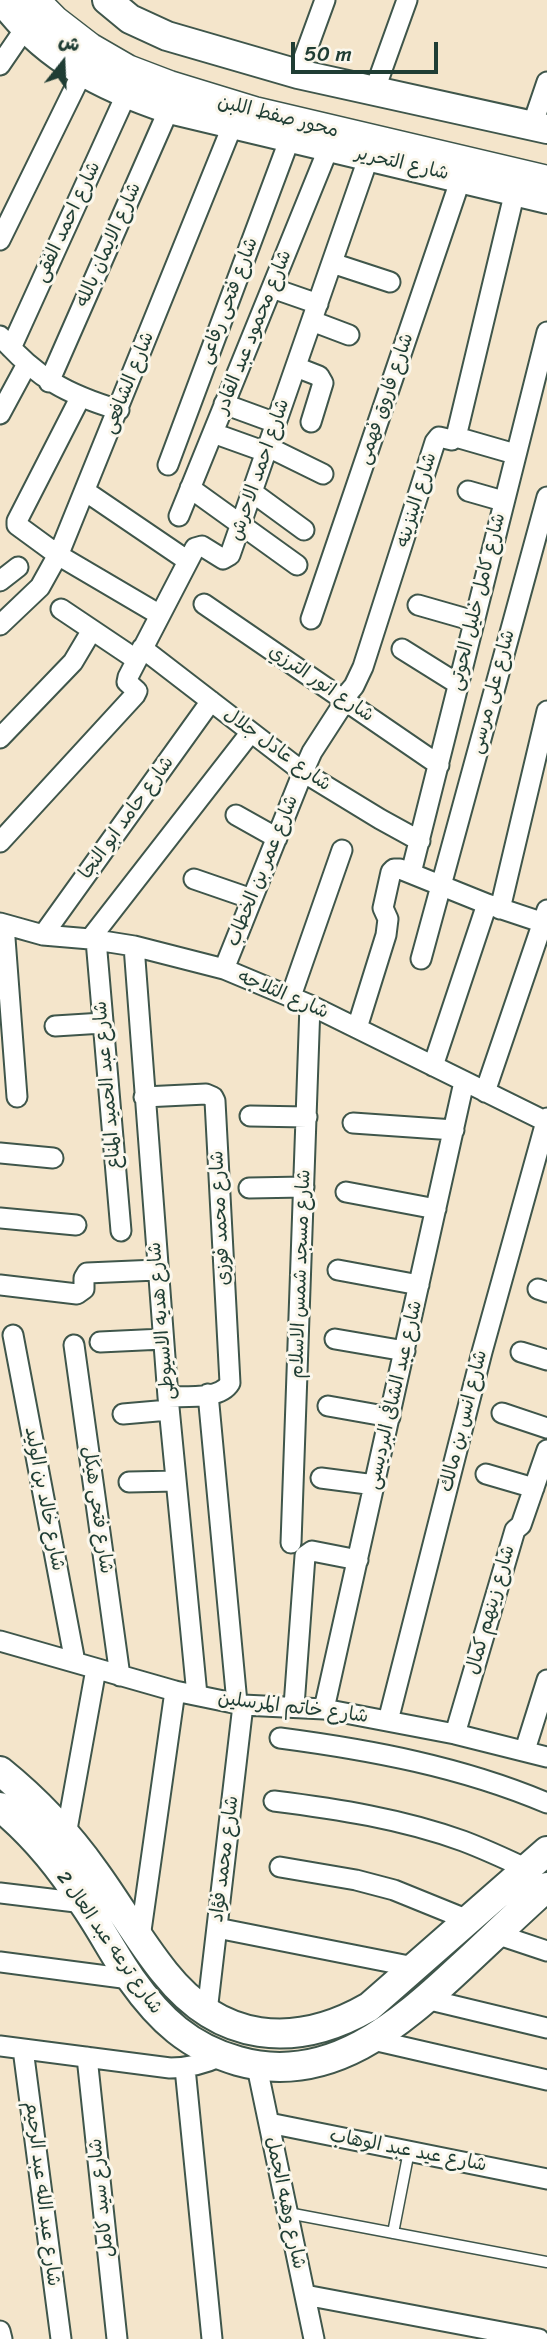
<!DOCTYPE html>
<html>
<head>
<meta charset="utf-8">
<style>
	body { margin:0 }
	#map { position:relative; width:547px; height:2339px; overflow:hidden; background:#f4e5cb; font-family:Sriracha,"Playpen Sans Arabic",sans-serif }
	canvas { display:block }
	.north { position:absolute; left:28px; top:28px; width:70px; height:70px; -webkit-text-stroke:5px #fbf7ec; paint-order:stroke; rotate:18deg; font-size:19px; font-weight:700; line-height:28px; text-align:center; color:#1f3d34 }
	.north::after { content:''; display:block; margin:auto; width:24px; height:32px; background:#1f3d34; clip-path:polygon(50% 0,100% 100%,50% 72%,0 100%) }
	.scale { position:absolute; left:291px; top:42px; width:147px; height:32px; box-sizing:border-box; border:4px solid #1f3d34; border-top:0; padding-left:9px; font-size:21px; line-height:24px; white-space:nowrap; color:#1f3d34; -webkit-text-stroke:5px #fbf7ec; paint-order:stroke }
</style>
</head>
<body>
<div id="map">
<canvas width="547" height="2339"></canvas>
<div class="north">ش</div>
<div class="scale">50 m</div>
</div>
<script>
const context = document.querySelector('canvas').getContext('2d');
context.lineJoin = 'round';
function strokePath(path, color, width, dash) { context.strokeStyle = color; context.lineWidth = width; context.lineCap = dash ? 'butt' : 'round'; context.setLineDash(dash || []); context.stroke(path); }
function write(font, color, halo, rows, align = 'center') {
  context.font = font + ' Sriracha,"Playpen Sans Arabic",sans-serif'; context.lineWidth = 6; context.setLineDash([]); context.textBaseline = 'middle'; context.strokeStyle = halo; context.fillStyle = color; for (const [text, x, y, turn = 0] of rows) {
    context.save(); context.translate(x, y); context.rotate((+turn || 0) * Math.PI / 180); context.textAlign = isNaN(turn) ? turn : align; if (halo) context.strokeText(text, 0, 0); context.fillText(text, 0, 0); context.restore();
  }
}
const lane = new Path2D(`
	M 288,2213 L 547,2262
	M 393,2233 L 409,2151`);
const street = new Path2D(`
	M 0,65 L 26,27
	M 298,74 L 325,0
	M 375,89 L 407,0
	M 532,126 L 547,82
	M 0,240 L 82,73
	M 332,263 L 390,282
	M 272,288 L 318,304
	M 312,321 L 349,335
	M 0,336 C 37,378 66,394 119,410
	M 11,348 L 126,95
	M 296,367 L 319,376 L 323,383 L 311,422
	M 49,382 L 169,109
	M 80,398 L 17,521 L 17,525 L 58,555 L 160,615
	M 224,404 L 276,423
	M 0,414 L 27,364
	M 213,433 L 266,452
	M 456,437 L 515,454
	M 268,447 L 323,474
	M 168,465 L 290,138
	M 190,488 L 297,565
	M 85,491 L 188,561
	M 468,491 L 503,501
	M 252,492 L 304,530
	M 179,516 L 329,147
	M 0,581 L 18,567
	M 204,604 L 439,765
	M 418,605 L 474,621
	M 61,609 L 137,660
	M 311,619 L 461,178
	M 0,625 L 40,587 L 60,551 L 233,124
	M 142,648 L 303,772 L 380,819 L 420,841
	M 402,649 L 458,684
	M 343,699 L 354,686 L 363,667 L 435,442 L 439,437 L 452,440 L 456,437 L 515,191
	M 0,738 L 73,662 L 92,630
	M 236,815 L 277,838
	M 0,842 L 135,695 L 137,691 L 127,682 L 128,677 L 195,548 L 202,546 L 223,559 L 230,555 L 369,156
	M 411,873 L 547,332
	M 194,879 L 252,899
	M 500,909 L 547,711
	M 0,923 L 43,935 L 90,939 L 134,946 L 224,969 L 310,1005 L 547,1122
	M 4,925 L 17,1097
	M 43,935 L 211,701
	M 90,939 L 251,732
	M 96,940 L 121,1231
	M 134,946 L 168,1397 L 197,1695
	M 421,959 L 547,497
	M 224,969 L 303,772 L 312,752 L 345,701
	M 291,996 L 342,850
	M 55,1026 L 103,1023
	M 357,1028 L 386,935 L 388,919 L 383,908 L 391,872 L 394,869 L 400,869 L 487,904 L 547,924
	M 433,1066 L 487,904
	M 485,1092 L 547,910
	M 144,1097 L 206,1094 L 213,1097 L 215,1101 L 230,1383 C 220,1400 185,1396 168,1397
	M 250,1116 L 307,1117
	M 353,1123 L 454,1130
	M 0,1153 L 53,1158
	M 249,1188 L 304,1187
	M 346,1192 L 436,1209
	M 0,1218 L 76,1225
	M 338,1270 L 419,1285
	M 0,1285 L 77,1294 L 84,1289 L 84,1278 L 87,1273 L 157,1270
	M 538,1289 L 547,1292
	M 13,1335 L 75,1662
	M 335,1339 L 405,1351
	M 100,1342 L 163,1339
	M 74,1345 L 120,1676
	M 521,1352 L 547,1360
	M 208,1394 L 237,1703
	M 328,1406 L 390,1417
	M 502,1413 L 547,1428
	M 123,1414 L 169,1410
	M 486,1474 L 534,1488
	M 321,1478 L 375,1485
	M 129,1482 L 176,1481
	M 291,1543 L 310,1005
	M 0,1641 L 175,1691 L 243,1705 L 324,1709 L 455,1734 L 547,1757
	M 294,1706 L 305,1556 L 312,1551 L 358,1560
	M 324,1709 L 464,1082
	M 388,1721 L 482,1352 L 547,1118
	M 455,1734 L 515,1530 L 521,1525 L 547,1450
	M 280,1738 C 371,1750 462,1767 547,1803
	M 525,1750 L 547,1680
	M 274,1801 C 338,1809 402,1819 463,1841 C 484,1849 506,1859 527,1869
	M 61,1841 L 66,1835 L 96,1669
	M 280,1867 L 356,1880 L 394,1890 L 468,1920
	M 0,1893 L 84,1903
	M 217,1928 L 414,1967
	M 496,1934 L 547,1951
	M 140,1938 L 175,1691
	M 0,1962 L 130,1979
	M 426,1999 L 547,2028
	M 207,2012 L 243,1705
	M 373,2040 L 547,2080
	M 0,2046 L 170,2068 C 189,2068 204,2064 221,2056
	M 23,2049 L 61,2339
	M 87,2057 L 117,2339
	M 257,2067 L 314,2339
	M 185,2068 L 212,2339
	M 269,2123 L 547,2179
	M 305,2295 L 539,2339
	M 0,2331 L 2,2339`);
const secondary = new Path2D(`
	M 2,0 C 45,58 103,87 169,109 L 547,199
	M 107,0 L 130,19 L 167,36 L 298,74 L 547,129
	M 0,1771 C 36,1800 68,1834 95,1872 C 119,1905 139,1941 165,1973 C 220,2042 294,2050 369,2007 L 547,1851
	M 0,1807 C 33,1834 60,1867 83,1903 C 100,1927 114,1955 131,1979 C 160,2020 189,2047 238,2061 C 329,2087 400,2024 461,1967 C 490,1940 518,1913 547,1887`);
const primary = new Path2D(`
	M 32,0 L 54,22 L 89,49 L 127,71 L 169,87 L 254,113 L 547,182`);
strokePath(lane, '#3f564b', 13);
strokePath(street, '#3f564b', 23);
strokePath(secondary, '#3f564b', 32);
strokePath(primary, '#3f564b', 35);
strokePath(lane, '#fff', 10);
strokePath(street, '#fff', 19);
strokePath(secondary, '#fff', 28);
strokePath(primary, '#fff', 32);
write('19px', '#1f3d34', '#fbf7ec', [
	["محور صفط اللبن",278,117,14],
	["شارع التحرير",402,164,13],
	["شارع احمد الفقى",68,222,-65],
	["شارع الايمان بالله",109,245,-66],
	["شارع فتحى رفاعى",229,301,-69],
	["شارع محمود عبد القادر",254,332,-68],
	["شارع الشافعى",129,383,-68],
	["شارع فاروق فهمى",386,399,-71],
	["شارع احمد الاحرش",260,470,-71],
	["شارع البنزينه",417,500,-73],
	["شارع كامل خليل الحوتى",478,602,-76],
	["شارع انور الترزي",321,684,34],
	["شارع على مرسى",493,692,-75],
	["شارع عادل جلال",277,750,36],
	["شارع حامد ابو النجا",127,818,-54],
	["شارع عمر بن الخطاب",263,871,-68],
	["شارع الثلاجه",283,995,23],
	["شارع عبد الحميد المناع",108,1085,-95],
	["شارع محمد فوزى",221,1218,-93],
	["شارع مسجد شمس الاسلام",301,1274,-88],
	["شارع هديه الاسيوطى",162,1321,-95],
	["شارع عبد الشافى البرديسى",395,1395,-77],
	["شارع انس بن مالك",464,1421,-76],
	["شارع خالد بن الوليد",44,1499,79],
	["شارع فتحى هيكل",97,1510,82],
	["شارع زينهم كمال",491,1610,-74],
	["شارع خاتم المرسلين",293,1708,7],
	["شارع محمد فؤاد",225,1859,-83],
	["شارع ترعه عبد العال 2",109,1943,55],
	["شارع عيد عبد الوهاب",408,2151,11],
	["شارع عبد الله عبد الرحيم",42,2194,83],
	["شارع سيد كامل",102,2198,-96],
	["شارع وهبه الجمل",285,2203,78]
]);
</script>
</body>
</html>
